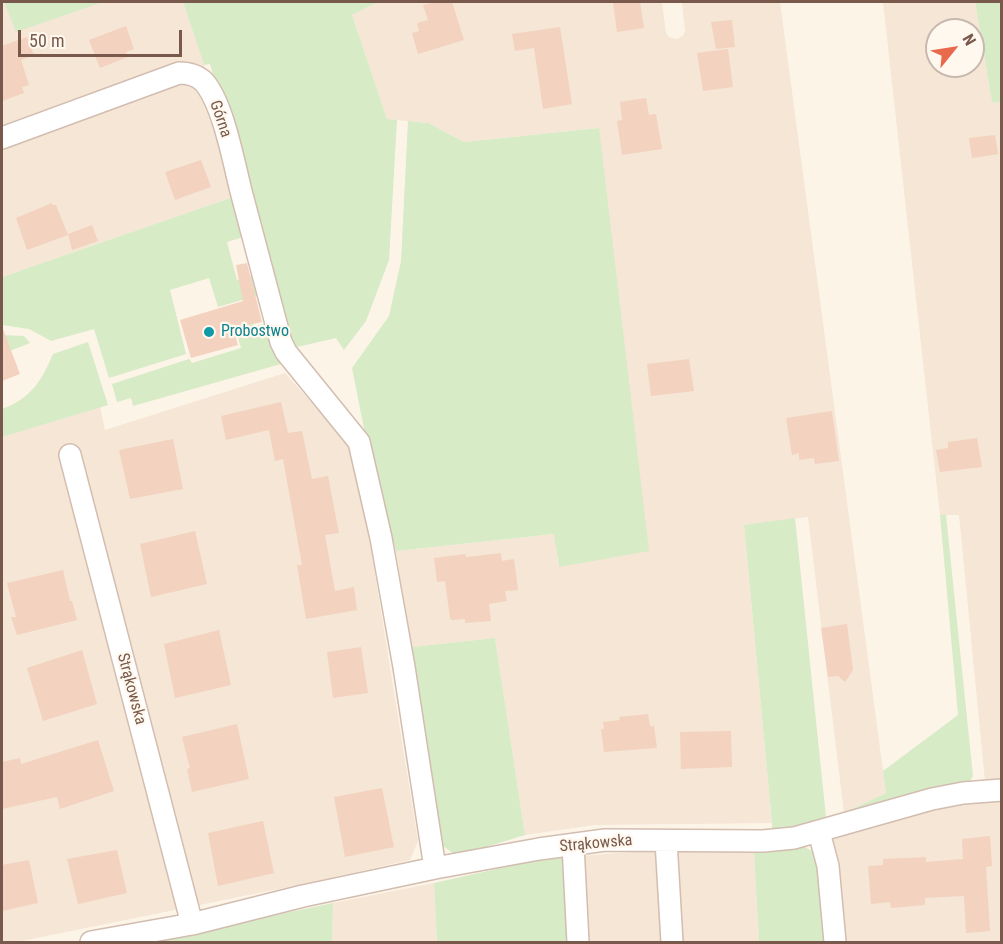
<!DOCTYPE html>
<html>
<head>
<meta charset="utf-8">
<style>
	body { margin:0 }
	#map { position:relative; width:1003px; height:944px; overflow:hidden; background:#fdf4e8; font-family:"Roboto Condensed",sans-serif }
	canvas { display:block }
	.frame { position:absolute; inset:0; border:3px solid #78594b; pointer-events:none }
	.north { position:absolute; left:925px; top:18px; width:60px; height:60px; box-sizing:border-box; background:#fff8ef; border:2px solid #c9b8ad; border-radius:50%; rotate:60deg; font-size:16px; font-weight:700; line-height:24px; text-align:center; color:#78594b }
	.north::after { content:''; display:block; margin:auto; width:21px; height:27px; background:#e8694c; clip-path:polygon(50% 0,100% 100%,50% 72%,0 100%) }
	.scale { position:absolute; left:18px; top:30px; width:164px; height:27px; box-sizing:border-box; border:3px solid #78594b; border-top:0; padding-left:8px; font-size:18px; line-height:21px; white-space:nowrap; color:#78594b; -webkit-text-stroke:4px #fff8ef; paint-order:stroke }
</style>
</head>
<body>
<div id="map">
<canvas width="1003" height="944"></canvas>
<div class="frame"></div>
<div class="north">N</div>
<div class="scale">50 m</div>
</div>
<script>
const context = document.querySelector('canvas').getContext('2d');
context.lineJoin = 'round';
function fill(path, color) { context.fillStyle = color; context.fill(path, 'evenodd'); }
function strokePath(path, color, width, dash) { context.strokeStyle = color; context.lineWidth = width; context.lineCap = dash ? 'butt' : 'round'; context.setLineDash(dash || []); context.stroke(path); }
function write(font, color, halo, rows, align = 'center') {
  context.font = font + ' "Roboto Condensed",sans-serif'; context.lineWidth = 4.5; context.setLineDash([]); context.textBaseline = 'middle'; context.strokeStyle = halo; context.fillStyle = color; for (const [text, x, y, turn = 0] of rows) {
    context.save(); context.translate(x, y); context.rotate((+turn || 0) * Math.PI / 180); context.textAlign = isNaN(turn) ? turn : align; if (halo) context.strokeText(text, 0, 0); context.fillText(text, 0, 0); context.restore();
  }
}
fill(new Path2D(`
	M 2,2 L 4,2 L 16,31 L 103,2 L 183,2 L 204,65 L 236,196 L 2,277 Z
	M 378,2 L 662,2 L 666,33 L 669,37 L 676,39 L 683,36 L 685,31 L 682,2 L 780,2 L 886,793 L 844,813 L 808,517 L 744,525 L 772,823 L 595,825 L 525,835 L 495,638 L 412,647 L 396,551 L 555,534 L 558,566 L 598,128 L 464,142 L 428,123 L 387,119 L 352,15 Z
	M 883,2 L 975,2 L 992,102 L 1001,103 L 1001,779 L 985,781 L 959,515 L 940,515 ZM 937,30 L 973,30 L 973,66 L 937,66 Z
	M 285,373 L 351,447 L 364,506 L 418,841 L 410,860 L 298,885 L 17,942 L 2,942 L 2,437 L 100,407 L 105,430 Z
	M 996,797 L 1001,797 L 1001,942 L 842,942 L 831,840 L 911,815 Z
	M 655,850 L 754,852 L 759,942 L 587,942 L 582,856 Z
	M 434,883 L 437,942 L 332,942 L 333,903 Z`), '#f5e6d6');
fill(new Path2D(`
	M 4,2 L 103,2 L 16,32 Z
	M 183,2 L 378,2 L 352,15 L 387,119 L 397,120 L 389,260 L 366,321 L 344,350 L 336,338 L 293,348 L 210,64 L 204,65 Z
	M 975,2 L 1001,2 L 1001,103 L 992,102 Z
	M 408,121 L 428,123 L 464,142 L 599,128 L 649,551 L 559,567 L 554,534 L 396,551 L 366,439 L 352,368 L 389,316 L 401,261 Z
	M 236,196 L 247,236 L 227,242 L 237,280 L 258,275 L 263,294 L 218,307 L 209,278 L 170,290 L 186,354 L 109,378 L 94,329 L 51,341 L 29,329 L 2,325 L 2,277 Z
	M 247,303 L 254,326 L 270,323 L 281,364 L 133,406 L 131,398 L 117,402 L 112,384 L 189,359 L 192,363 L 241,348 L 230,309 Z
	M 2,335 L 24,336 L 30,343 L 2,354 Z
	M 88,342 L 108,405 L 2,437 L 2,409 C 31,398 41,382 53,354 Z
	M 940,515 L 946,515 L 973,776 L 967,786 L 855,815 L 844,813 L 886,793 L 883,771 L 958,715 Z
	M 795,518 L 826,817 L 815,824 L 772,832 L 772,823 L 744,525 Z
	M 495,638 L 525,835 L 457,856 L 443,846 L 412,647 Z
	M 802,845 L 815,853 L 822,869 L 827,942 L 759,942 L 754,852 Z
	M 559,855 L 566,861 L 570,942 L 437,942 L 434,883 Z
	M 333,903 L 332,942 L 146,942 Z`), '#d6ebc6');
fill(new Path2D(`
	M 436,2 L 452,2 L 464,40 L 418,54 L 412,33 L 419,31 L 417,23 L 428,20 L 423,5 Z
	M 613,2 L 640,2 L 644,28 L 617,32 Z
	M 732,20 L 735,47 L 716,49 L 711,22 Z
	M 126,26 L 134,49 L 126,52 L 128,57 L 100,68 L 89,40 Z
	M 560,27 L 572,104 L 543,109 L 534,48 L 515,51 L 512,34 Z
	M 27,37 L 34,55 L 21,60 L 29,85 L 22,87 L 24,93 L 2,101 L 2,46 Z
	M 728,49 L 733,87 L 703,91 L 697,53 Z
	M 646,98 L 649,115 L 656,114 L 662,149 L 622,155 L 617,121 L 622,120 L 620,102 Z
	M 995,135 L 998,154 L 972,158 L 969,138 Z
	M 201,160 L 211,187 L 175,200 L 165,172 Z
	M 52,203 L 53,205 L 56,205 L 68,235 L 27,250 L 16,218 Z
	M 92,225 L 98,241 L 72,250 L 68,234 Z
	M 247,263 L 262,322 L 233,328 L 238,345 L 191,358 L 180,320 L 243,301 L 236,265 Z
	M 2,329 L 3,329 L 20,374 L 2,381 Z
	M 689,359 L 694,391 L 651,396 L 647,364 Z
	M 281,402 L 288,433 L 302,431 L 312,479 L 328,476 L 339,533 L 325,535 L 335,591 L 354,587 L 357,610 L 306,619 L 297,565 L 302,565 L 283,459 L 275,461 L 269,430 L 226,440 L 221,416 Z
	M 832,411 L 839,461 L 815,464 L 814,458 L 799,460 L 799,453 L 792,455 L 786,418 Z
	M 977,438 L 982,467 L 940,472 L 936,450 L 948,448 L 948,442 Z
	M 173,439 L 183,489 L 130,499 L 119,450 Z
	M 195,531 L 207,584 L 151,597 L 140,544 Z
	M 501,553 L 502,561 L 514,559 L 518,590 L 505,591 L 507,601 L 489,604 L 491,621 L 465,623 L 465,619 L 452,620 L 450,618 L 445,581 L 437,582 L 434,558 L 465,554 L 466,557 Z
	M 63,570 L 70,601 L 72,601 L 77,620 L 17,635 L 11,617 L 16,617 L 7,583 Z
	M 847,624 L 853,670 L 845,682 L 838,676 L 828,677 L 821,628 Z
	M 219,630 L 231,685 L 175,698 L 164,644 Z
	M 361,647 L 368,693 L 333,698 L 327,652 Z
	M 82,650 L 97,704 L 43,721 L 27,668 Z
	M 648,714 L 650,726 L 654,726 L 657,748 L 604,752 L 601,729 L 604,729 L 603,722 L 620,720 L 619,717 Z
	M 237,724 L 249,779 L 192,792 L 187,769 L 190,768 L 182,737 Z
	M 731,731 L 732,767 L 681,769 L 680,732 Z
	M 98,740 L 114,791 L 60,809 L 57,797 L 2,809 L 2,762 L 20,758 L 21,764 Z
	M 382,788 L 394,847 L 345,857 L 334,797 Z
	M 263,821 L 274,873 L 218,886 L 208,833 Z
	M 990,836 L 992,866 L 986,867 L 990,931 L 966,933 L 964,896 L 925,898 L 925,905 L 891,908 L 890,902 L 871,904 L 868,866 L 883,865 L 883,859 L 926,857 L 926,862 L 963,859 L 962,839 Z
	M 117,850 L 127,893 L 78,904 L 67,859 Z
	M 29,860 L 38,903 L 2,911 L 2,865 Z`), '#f3d2bf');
const street = new Path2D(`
	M 2,138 L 179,73 C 188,73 197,75 204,82 C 224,105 234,165 242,195 C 255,244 268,293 281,342 L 286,352 L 359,442 L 381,538 L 404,667 L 435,868
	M 70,455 L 192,924
	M 819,832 L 828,866 L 835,942
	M 666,841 L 672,942
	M 573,845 L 578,942
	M 91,942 L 192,924 L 303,896 L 435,868 L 539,849 L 605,840 L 763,841 L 794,838 L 932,799 L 963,793 L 1002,790`);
strokePath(street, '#d2bdb0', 24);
strokePath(street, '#fff', 21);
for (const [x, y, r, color] of [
	[209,332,6,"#0f9aa8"]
]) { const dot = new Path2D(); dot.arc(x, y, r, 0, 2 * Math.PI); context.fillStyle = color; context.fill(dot); strokePath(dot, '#fff8ef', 2); }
write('16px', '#78594b', '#fff8ef', [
	["Górna",220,119,71],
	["Strąkowska",131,689,75],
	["Strąkowska",596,844,-5]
]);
write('16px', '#0d838f', '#fff8ef', [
	["Probostwo",221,332]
], 'left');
</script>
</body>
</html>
